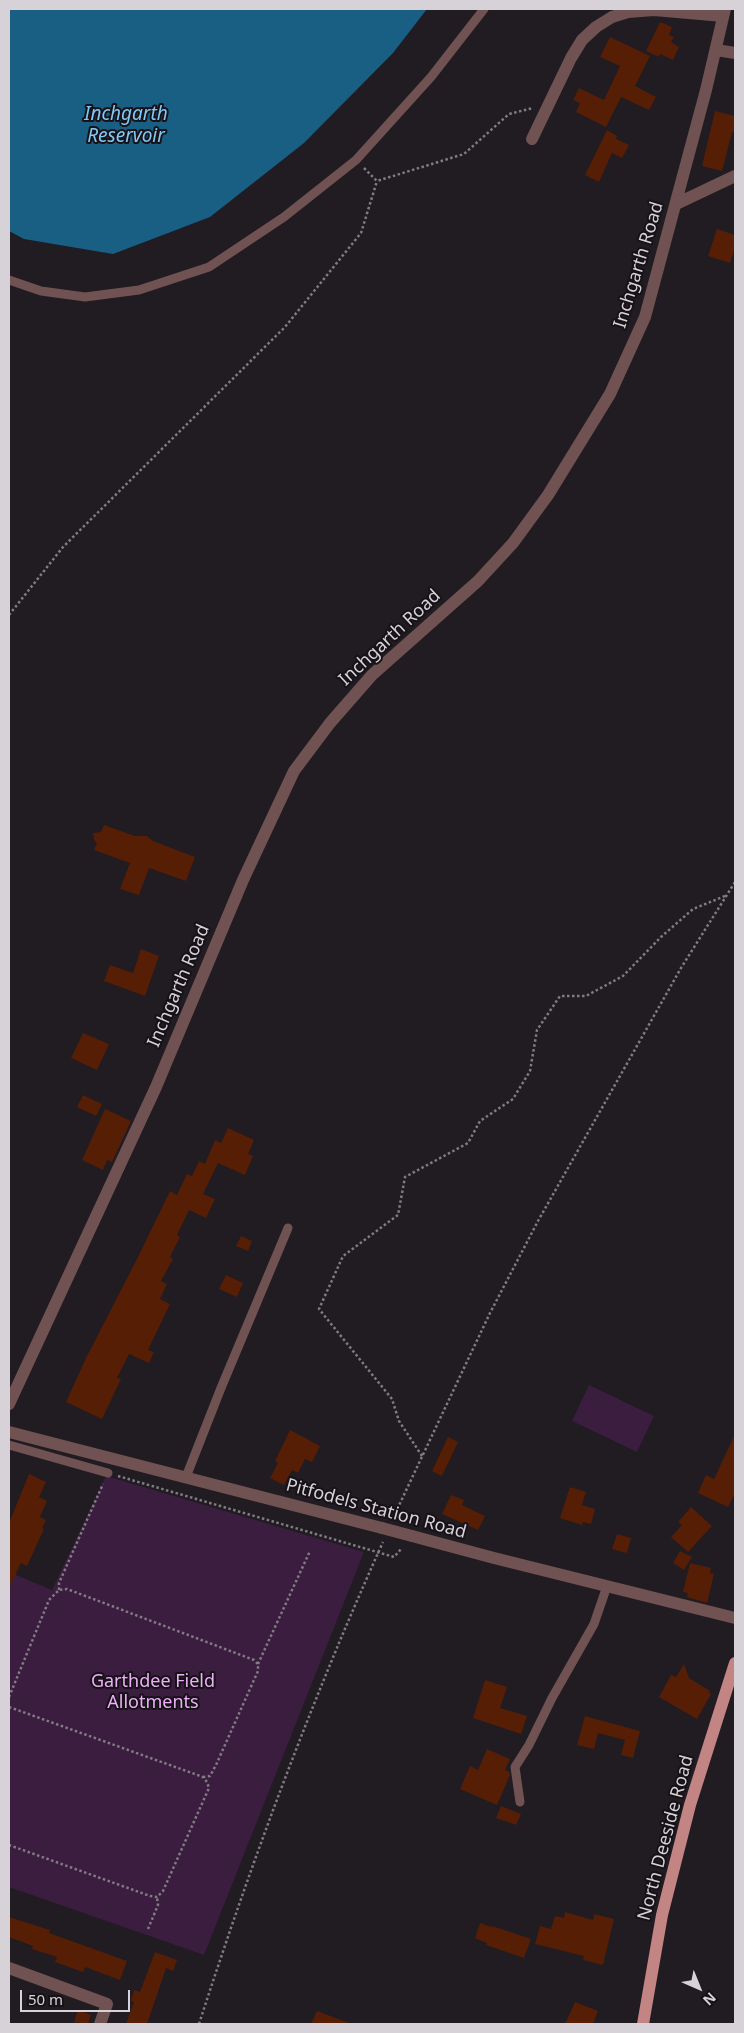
<!DOCTYPE html>
<html>
<head>
<meta charset="utf-8">
<style>
	body { margin:0 }
	#map { position:relative; width:744px; height:2033px; overflow:hidden; background:#211b22; font-family:"Noto Sans",sans-serif }
	canvas { display:block }
	.frame { position:absolute; inset:0; border:10px solid #d6d2d7; pointer-events:none }
	.north { position:absolute; left:674px; top:1963px; width:50px; height:50px; -webkit-text-stroke:4px #171218; paint-order:stroke; rotate:136deg; font-size:14px; font-weight:700; line-height:20px; text-align:center; color:#d6d2d7 }
	.north::after { content:''; display:block; margin:auto; width:18px; height:22px; background:#d6d2d7; clip-path:polygon(50% 0,100% 100%,50% 72%,0 100%) }
	.scale { position:absolute; left:20px; top:1990px; width:110px; height:22px; box-sizing:border-box; border:2px solid #d6d2d7; border-top:0; padding-left:6px; font-size:15px; line-height:18px; white-space:nowrap; color:#d6d2d7; -webkit-text-stroke:4px #171218; paint-order:stroke }
</style>
</head>
<body>
<div id="map">
<canvas width="744" height="2033"></canvas>
<div class="frame"></div>
<div class="north">N</div>
<div class="scale">50 m</div>
</div>
<script>
const context = document.querySelector('canvas').getContext('2d');
context.lineJoin = 'round';
function fill(path, color) { context.fillStyle = color; context.fill(path, 'evenodd'); }
function strokePath(path, color, width, dash) { context.strokeStyle = color; context.lineWidth = width; context.lineCap = dash ? 'butt' : 'round'; context.setLineDash(dash || []); context.stroke(path); }
function write(font, color, halo, rows, align = 'center') {
  context.font = font + ' "Noto Sans",sans-serif'; context.lineWidth = 4; context.setLineDash([]); context.textBaseline = 'middle'; context.strokeStyle = halo; context.fillStyle = color; for (const [text, x, y, turn = 0] of rows) {
    context.save(); context.translate(x, y); context.rotate((+turn || 0) * Math.PI / 180); context.textAlign = isNaN(turn) ? turn : align; if (halo) context.strokeText(text, 0, 0); context.fillText(text, 0, 0); context.restore();
  }
}
fill(new Path2D(`
	M 589,1385 L 654,1416 L 637,1452 L 572,1421 Z
	M 106,1476 L 364,1552 L 204,1955 L 9,1887 L 9,1572 L 52,1590 Z`), '#3a1d3f');
fill(new Path2D(`
	M 9,9 L 427,9 L 393,53 L 304,143 L 210,217 L 113,254 L 24,239 L 9,231 Z`), '#195e83');
fill(new Path2D(`
	M 660,22 L 672,27 L 669,35 L 674,37 L 671,42 L 679,47 L 673,60 L 660,54 L 659,57 L 646,51 Z
	M 610,37 L 650,56 L 635,86 L 656,97 L 649,110 L 621,97 L 606,127 L 576,112 L 580,103 L 573,100 L 579,88 L 604,100 L 620,66 L 600,57 Z
	M 715,111 L 735,116 L 735,132 L 732,132 L 722,171 L 702,166 Z
	M 607,130 L 617,136 L 616,139 L 629,145 L 622,158 L 612,153 L 599,182 L 585,175 Z
	M 717,229 L 735,235 L 735,248 L 730,263 L 708,256 Z
	M 104,825 L 135,836 L 147,836 L 153,841 L 195,857 L 186,881 L 149,868 L 139,895 L 120,889 L 130,863 L 94,850 L 97,843 L 94,840 L 93,833 L 101,832 Z
	M 141,949 L 159,956 L 145,996 L 104,981 L 110,965 L 133,973 Z
	M 83,1033 L 109,1044 L 97,1070 L 71,1058 Z
	M 83,1095 L 102,1104 L 96,1116 L 77,1107 Z
	M 105,1109 L 131,1121 L 112,1162 L 107,1160 L 103,1170 L 82,1160 Z
	M 228,1128 L 254,1140 L 248,1154 L 253,1156 L 245,1175 L 218,1163 L 203,1194 L 215,1199 L 206,1218 L 189,1210 L 177,1235 L 180,1237 L 170,1257 L 173,1259 L 161,1281 L 167,1284 L 160,1299 L 170,1304 L 148,1350 L 154,1352 L 149,1363 L 129,1354 L 117,1378 L 121,1379 L 102,1419 L 66,1402 L 86,1358 L 137,1259 L 170,1191 L 177,1195 L 187,1174 L 192,1176 L 199,1161 L 205,1164 L 215,1140 L 221,1143 Z
	M 241,1236 L 252,1241 L 248,1251 L 236,1246 Z
	M 226,1275 L 243,1283 L 237,1297 L 219,1289 Z
	M 290,1430 L 320,1446 L 312,1462 L 305,1459 L 298,1473 L 292,1470 L 284,1485 L 270,1478 L 278,1463 L 275,1461 Z
	M 735,1434 L 735,1493 L 728,1507 L 698,1493 L 706,1475 L 714,1479 Z
	M 448,1437 L 458,1442 L 442,1476 L 432,1471 Z
	M 29,1474 L 46,1482 L 39,1497 L 47,1501 L 40,1517 L 46,1520 L 42,1528 L 44,1529 L 27,1566 L 21,1563 L 9,1588 L 9,1523 Z
	M 570,1487 L 586,1492 L 582,1505 L 595,1509 L 591,1524 L 583,1522 L 582,1525 L 560,1518 Z
	M 451,1495 L 464,1500 L 462,1505 L 485,1516 L 478,1530 L 442,1514 Z
	M 691,1507 L 712,1526 L 688,1552 L 671,1537 L 682,1525 L 678,1522 Z
	M 617,1534 L 631,1538 L 627,1553 L 612,1549 Z
	M 680,1551 L 692,1557 L 684,1570 L 673,1563 Z
	M 690,1563 L 711,1568 L 710,1573 L 714,1574 L 707,1603 L 687,1597 L 688,1593 L 683,1592 Z
	M 684,1664 L 689,1678 L 710,1691 L 709,1693 L 711,1694 L 697,1719 L 659,1697 L 671,1675 L 676,1677 Z
	M 485,1680 L 507,1687 L 500,1708 L 527,1716 L 521,1734 L 473,1718 Z
	M 585,1716 L 640,1731 L 633,1758 L 621,1755 L 625,1740 L 598,1733 L 594,1749 L 577,1745 Z
	M 487,1749 L 510,1759 L 505,1770 L 509,1772 L 510,1775 L 497,1805 L 460,1789 L 470,1766 L 478,1770 Z
	M 501,1806 L 521,1814 L 516,1825 L 496,1818 Z
	M 565,1912 L 593,1920 L 594,1914 L 614,1919 L 603,1965 L 583,1960 L 584,1956 L 535,1944 L 540,1926 L 551,1929 L 555,1916 L 564,1918 Z
	M 9,1917 L 50,1930 L 49,1933 L 127,1961 L 120,1980 L 85,1967 L 83,1972 L 55,1962 L 57,1957 L 32,1949 L 33,1946 L 9,1937 Z
	M 480,1923 L 491,1927 L 492,1926 L 531,1939 L 524,1958 L 486,1945 L 487,1943 L 475,1938 Z
	M 155,1952 L 177,1960 L 173,1971 L 166,1968 L 147,2024 L 126,2024 L 134,2002 L 131,2001 L 134,1990 L 140,1992 Z
	M 575,2002 L 598,2011 L 593,2024 L 565,2024 Z
	M 78,2010 L 91,2015 L 88,2024 L 74,2022 Z
	M 317,2011 L 349,2023 L 349,2024 L 311,2024 Z`), '#561e05');
strokePath(new Path2D(`
	M 364,168 L 377,181 L 464,154 L 509,114 L 533,108
	M 9,615 L 63,547 L 285,327 L 361,233 L 377,181
	M 422,1456 L 399,1421 L 392,1399 L 319,1309 L 343,1256 L 398,1215 L 405,1177 L 468,1143 L 480,1121 L 513,1099 L 530,1071 L 537,1030 L 560,996 L 586,996 L 623,976 L 661,937 L 693,909 L 725,896
	M 118,1476 L 394,1557 L 402,1548
	M 393,1518 L 490,1313 L 538,1221 L 681,968 L 735,882
	M 59,1590 L 59,1583 L 103,1484
	M 258,1664 L 310,1551
	M 9,1697 L 49,1600 L 59,1590 L 67,1589 L 254,1660 L 258,1664 L 258,1671 L 216,1765 L 210,1776 L 203,1777
	M 9,1707 L 203,1777 L 207,1782 L 209,1788 L 163,1891 L 157,1897 L 150,1896 L 9,1845
	M 148,1929 L 158,1905 L 157,1897
	M 199,2024 C 252,1860 312,1699 383,1542`), '#817c82', 2.5, [2.5, 2.5]);
strokePath(new Path2D(`
	M 9,280 L 41,291 L 85,297 L 139,290 L 209,267 L 284,217 L 356,160 L 431,77 L 484,9
	M 9,1445 L 108,1473
	M 186,1477 L 221,1388 L 288,1228
	M 520,1802 L 515,1767 L 529,1745 L 552,1698 L 594,1624 L 607,1586`), '#6f5251', 9);
strokePath(new Path2D(`
	M 716,50 L 735,53
	M 532,139 L 571,58 L 582,40 L 596,27 L 612,17 L 628,12 L 654,10 L 723,16
	M 9,1968 L 107,2004 L 100,2024`), '#6f5251', 12);
strokePath(new Path2D(`
	M 676,204 L 735,176
	M 9,1404 L 156,1087 L 243,880 L 294,771 L 330,723 L 372,675 L 478,581 L 513,543 L 548,495 L 610,394 L 645,317 L 706,90 L 725,9
	M 9,1432 L 382,1528
	M 412,1536 L 494,1558 L 735,1618`), '#6f5251', 12);
strokePath(new Path2D(`
	M 643,2024 L 662,1915 L 690,1805 L 735,1663`), '#c28584', 12);
strokePath(new Path2D(`
	M 382,1528 L 412,1536`), '#6f5251', 12);
write('18px', '#d6d2d7', '#171218', [
	["Inchgarth Road",639,265,-73],
	["Inchgarth Road",390,638,-43],
	["Inchgarth Road",179,986,-67],
	["Pitfodels Station Road",376,1509,15],
	["North Deeside Road",666,1838,-75]
]);
write('18px', '#edaff7', '#171218', [
	["Garthdee Field",153,1682],
	["Allotments",153,1703]
]);
write('italic 19px', '#82c9f6', '#171218', [
	["Inchgarth",126,115],
	["Reservoir",126,137]
]);
</script>
</body>
</html>
